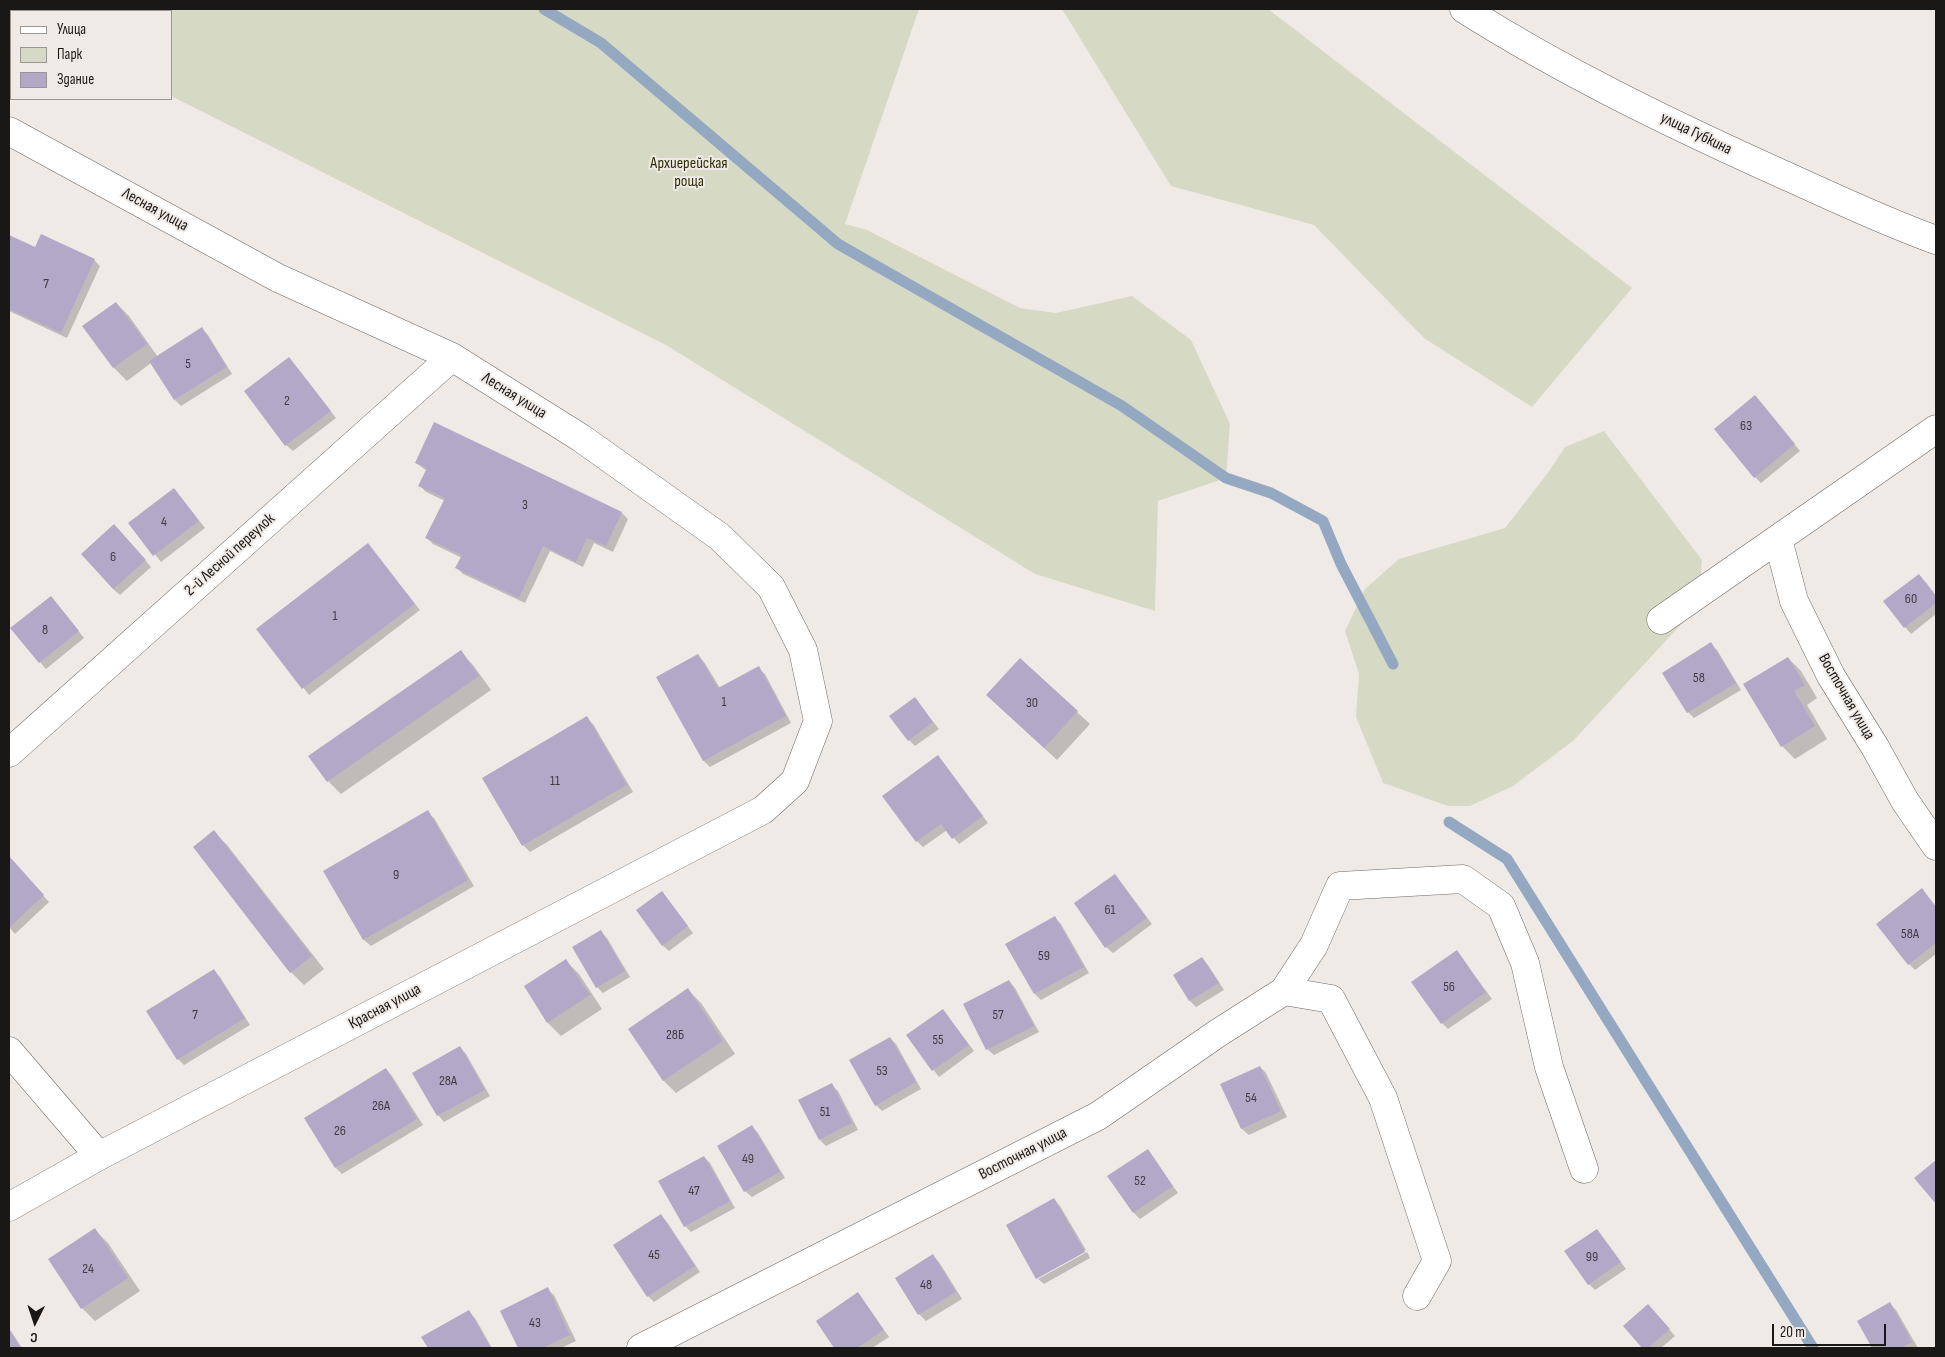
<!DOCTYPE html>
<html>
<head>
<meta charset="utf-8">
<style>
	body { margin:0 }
	#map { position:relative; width:1945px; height:1357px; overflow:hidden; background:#f0eae6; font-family:"Sofia Sans Condensed",sans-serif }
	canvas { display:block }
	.frame { position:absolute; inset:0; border:10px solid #1a1817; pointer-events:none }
	.legend { position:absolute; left:10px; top:10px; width:162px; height:90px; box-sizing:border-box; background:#f0eae6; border:1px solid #9a9693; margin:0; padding:6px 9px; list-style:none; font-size:15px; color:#1a1817 }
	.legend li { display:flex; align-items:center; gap:10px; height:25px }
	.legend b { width:25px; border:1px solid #9a9693 }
	.north { position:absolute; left:10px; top:1297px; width:50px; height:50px; -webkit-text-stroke:4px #f0eae6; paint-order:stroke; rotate:184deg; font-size:14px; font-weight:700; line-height:20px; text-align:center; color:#1a1817 }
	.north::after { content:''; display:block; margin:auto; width:18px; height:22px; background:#1a1817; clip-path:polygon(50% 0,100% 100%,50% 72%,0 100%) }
	.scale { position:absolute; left:1772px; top:1324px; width:114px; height:22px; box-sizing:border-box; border:2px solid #1a1817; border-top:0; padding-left:6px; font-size:15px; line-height:18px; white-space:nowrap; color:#1a1817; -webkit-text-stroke:4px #f0eae6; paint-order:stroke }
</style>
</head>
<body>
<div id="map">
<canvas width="1945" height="1357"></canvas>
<div class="frame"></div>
<ul class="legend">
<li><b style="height:6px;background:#fff"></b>Улица</li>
<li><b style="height:14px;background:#d6dac4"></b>Парк</li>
<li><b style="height:14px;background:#b2a9c8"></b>Здание</li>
</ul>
<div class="north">С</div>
<div class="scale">20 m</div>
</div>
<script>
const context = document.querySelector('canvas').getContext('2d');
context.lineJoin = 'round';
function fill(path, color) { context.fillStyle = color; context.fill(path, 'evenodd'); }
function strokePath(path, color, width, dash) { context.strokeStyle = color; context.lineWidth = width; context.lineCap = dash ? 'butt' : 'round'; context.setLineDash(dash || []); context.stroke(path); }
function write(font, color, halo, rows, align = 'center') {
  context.font = font + ' "Sofia Sans Condensed",sans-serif'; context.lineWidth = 4; context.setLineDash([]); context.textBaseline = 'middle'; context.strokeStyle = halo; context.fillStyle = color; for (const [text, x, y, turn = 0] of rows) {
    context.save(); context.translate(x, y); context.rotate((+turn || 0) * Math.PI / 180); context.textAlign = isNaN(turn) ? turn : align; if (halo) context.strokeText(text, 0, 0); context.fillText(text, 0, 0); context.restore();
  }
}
fill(new Path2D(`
	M 9,9 L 919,9 L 845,224 L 867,230 L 1020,308 L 1056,313 L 1132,296 L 1191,340 L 1230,424 L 1226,478 L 1158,501 L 1155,611 L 1035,574 L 666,345 L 171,96 L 171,11 L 11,11 L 11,16 L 9,15 Z
	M 1062,9 L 1268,9 L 1632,288 L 1532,407 L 1424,338 L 1314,225 L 1171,186 Z
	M 1604,431 L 1702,560 L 1699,605 L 1573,741 L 1513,786 L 1470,806 L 1448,806 L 1383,783 L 1356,717 L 1359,674 L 1345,631 L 1365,589 L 1399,559 L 1505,528 L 1547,474 L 1565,447 Z`), '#d6dac4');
fill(new Path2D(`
	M 9,236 L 36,248 L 94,260 L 100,266 L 67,338 L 9,311 Z
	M 116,303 L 129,316 L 158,357 L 202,329 L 208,335 L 232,374 L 181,406 L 175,400 L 151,363 L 127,381 L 114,368 L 84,326 Z
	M 289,358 L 336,418 L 293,451 L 286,445 Z
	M 1761,403 L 1800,451 L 1761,483 L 1755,477 Z
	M 435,424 L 622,513 L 628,519 L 613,552 L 594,543 L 583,567 L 550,551 L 525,603 L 463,574 L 457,568 L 462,558 L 433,544 L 427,538 L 445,501 L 426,492 L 420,486 L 427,471 L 416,463 Z
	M 180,496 L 205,528 L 161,562 L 130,523 Z
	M 120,532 L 151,567 L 120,595 L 113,589 Z
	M 368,545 L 420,610 L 309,695 L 258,629 Z
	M 1925,581 L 1936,596 L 1936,614 L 1911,634 L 1905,627 Z
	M 57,604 L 84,638 L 46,669 L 40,662 Z
	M 1710,644 L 1717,650 L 1741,690 L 1694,718 L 1688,712 Z
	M 460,652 L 473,665 L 491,690 L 341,794 L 328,781 Z
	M 698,655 L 704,662 L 720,688 L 758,668 L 765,674 L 791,723 L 710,767 L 704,761 L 658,677 Z
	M 1788,658 L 1801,671 L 1817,698 L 1807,705 L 1827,739 L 1795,759 L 1782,746 Z
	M 914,698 L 939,729 L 915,746 L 909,740 Z
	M 1001,708 L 1077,712 L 1090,724 L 1057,760 Z
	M 586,718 L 593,724 L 633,792 L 530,852 L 523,845 L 484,778 Z
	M 938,757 L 988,823 L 959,844 L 947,830 L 923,847 L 917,841 Z
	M 427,812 L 434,818 L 474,886 L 371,946 L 364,940 L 325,872 Z
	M 214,832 L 227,845 L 324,969 L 304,985 L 291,972 Z
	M 9,858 L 49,902 L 15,934 L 9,927 Z
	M 1115,875 L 1152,924 L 1113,953 L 1106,947 Z
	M 1922,890 L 1936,907 L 1936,954 L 1915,970 L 1909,964 Z
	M 662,893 L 693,933 L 669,951 L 662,945 Z
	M 1055,918 L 1061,924 L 1089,973 L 1041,1000 L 1035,994 Z
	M 601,932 L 607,938 L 630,977 L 603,993 L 597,987 Z
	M 1457,952 L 1492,999 L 1448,1029 L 1442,1023 Z
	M 1202,958 L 1208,965 L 1224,990 L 1196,1007 L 1190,1001 L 1174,975 Z
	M 566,961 L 579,974 L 602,1009 L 561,1036 L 548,1023 L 525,987 Z
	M 214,971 L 220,977 L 250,1025 L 184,1065 L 178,1059 Z
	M 1009,981 L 1015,988 L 1039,1032 L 994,1055 L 987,1049 Z
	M 688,990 L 701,1003 L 735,1054 L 676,1093 L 663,1080 Z
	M 943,1010 L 974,1051 L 939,1077 L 908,1036 Z
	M 890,1038 L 896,1044 L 921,1089 L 882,1111 L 876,1105 Z
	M 460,1047 L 466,1054 L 490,1096 L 444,1122 L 438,1115 Z
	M 1260,1067 L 1266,1073 L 1287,1117 L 1249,1135 L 1242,1129 L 1222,1085 Z
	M 386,1069 L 392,1076 L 423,1125 L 342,1174 L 336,1168 Z
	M 831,1085 L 838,1091 L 858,1130 L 826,1146 L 820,1140 Z
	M 752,1126 L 758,1133 L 785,1178 L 752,1197 L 745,1191 Z
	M 1147,1151 L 1178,1193 L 1140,1219 L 1134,1213 Z
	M 704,1157 L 710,1163 L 735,1208 L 691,1232 L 685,1226 Z
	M 1054,1199 L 1060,1206 L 1086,1250 L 1037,1277 Z
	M 661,1216 L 667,1222 L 700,1272 L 654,1302 L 648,1296 Z
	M 95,1230 L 108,1243 L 140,1291 L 95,1321 L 82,1308 Z
	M 1597,1230 L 1626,1269 L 1595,1290 L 1589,1284 Z
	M 1087,1252 L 1090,1258 L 1044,1284 L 1038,1279 Z
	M 933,1256 L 939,1262 L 962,1299 L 926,1321 L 919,1314 L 897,1278 Z
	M 547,1289 L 554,1295 L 576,1341 L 561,1348 L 519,1348 L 501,1311 Z
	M 858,1294 L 889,1337 L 872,1348 L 836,1348 L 818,1321 Z
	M 1890,1304 L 1896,1310 L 1918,1348 L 1873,1348 L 1858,1321 Z
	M 469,1312 L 475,1318 L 492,1348 L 429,1348 L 423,1337 Z
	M 1654,1312 L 1675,1336 L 1661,1348 L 1643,1348 L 1624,1326 Z
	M 9,1328 L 22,1348 L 9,1348 Z`), '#0003');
strokePath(new Path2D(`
	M 544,9 L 601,43 L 838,244 L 1122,406 L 1226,478 L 1271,493 L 1323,521 L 1341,564 L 1393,664
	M 1449,822 L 1507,859 L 1813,1348`), '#94a8c2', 11);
fill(new Path2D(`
	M 41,234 L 95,259 L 61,333 L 9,309 L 9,235 L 35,247 Z
	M 116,302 L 147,344 L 113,368 L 82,326 Z
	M 202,327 L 227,367 L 174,400 L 149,361 Z
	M 289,357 L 331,411 L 285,446 L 244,391 Z
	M 1755,395 L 1795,444 L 1754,478 L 1714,429 Z
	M 434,422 L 622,512 L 606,546 L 587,538 L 576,562 L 543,546 L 519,598 L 455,568 L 462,555 L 425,538 L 445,498 L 418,486 L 427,468 L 415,463 Z
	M 174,488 L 199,521 L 153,556 L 128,523 Z
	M 114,524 L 146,560 L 113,589 L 81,554 Z
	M 368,543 L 415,604 L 302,689 L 256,629 Z
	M 1919,574 L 1936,596 L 1936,603 L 1904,628 L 1883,601 Z
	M 51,596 L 79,631 L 39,663 L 10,628 Z
	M 1711,642 L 1736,683 L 1687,713 L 1662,673 Z
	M 461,650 L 479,676 L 327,782 L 308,756 Z
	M 698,654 L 718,688 L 759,666 L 786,716 L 703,761 L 656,677 Z
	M 1788,657 L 1805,685 L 1794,691 L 1815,726 L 1781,747 L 1743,684 Z
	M 1020,658 L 1078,711 L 1044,748 L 986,695 Z
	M 915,697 L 933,722 L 908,741 L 889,716 Z
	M 587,716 L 627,785 L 522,846 L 482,778 Z
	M 938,755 L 983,816 L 952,839 L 941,824 L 916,842 L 882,796 Z
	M 428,810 L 468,880 L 363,940 L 323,871 Z
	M 214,830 L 312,956 L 290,973 L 193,847 Z
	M 9,856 L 44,895 L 9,928 Z
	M 1115,874 L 1147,918 L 1105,948 L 1074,903 Z
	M 1922,888 L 1936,907 L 1936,943 L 1908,965 L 1876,924 Z
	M 662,891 L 688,926 L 662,946 L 636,910 Z
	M 1055,916 L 1084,967 L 1034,994 L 1005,944 Z
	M 601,930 L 625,971 L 596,988 L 572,947 Z
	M 1457,950 L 1486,992 L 1441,1024 L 1411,982 Z
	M 1202,957 L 1219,983 L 1189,1001 L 1173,975 Z
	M 566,959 L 590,995 L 547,1023 L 524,986 Z
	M 214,969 L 245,1018 L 177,1060 L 146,1011 Z
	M 1009,980 L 1034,1026 L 986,1050 L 963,1004 Z
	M 688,988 L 723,1041 L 663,1081 L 628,1029 Z
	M 943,1009 L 969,1045 L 932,1071 L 906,1035 Z
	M 890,1037 L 916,1082 L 875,1106 L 849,1060 Z
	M 460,1046 L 485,1090 L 437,1116 L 412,1073 Z
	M 1260,1066 L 1281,1111 L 1241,1129 L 1220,1084 Z
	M 386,1068 L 417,1119 L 335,1168 L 304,1118 Z
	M 832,1083 L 852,1123 L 819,1140 L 798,1100 Z
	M 752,1125 L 780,1172 L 744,1192 L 717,1146 Z
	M 1148,1149 L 1173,1186 L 1133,1213 L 1107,1176 Z
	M 704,1156 L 730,1201 L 684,1227 L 658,1181 Z
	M 1936,1160 L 1936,1204 L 1914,1178 Z
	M 1054,1198 L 1085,1252 L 1036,1279 L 1006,1225 Z
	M 661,1214 L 695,1266 L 647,1297 L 613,1245 Z
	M 95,1228 L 128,1278 L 81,1309 L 48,1259 Z
	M 1597,1229 L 1621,1262 L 1588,1285 L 1564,1251 Z
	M 933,1254 L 956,1292 L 918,1315 L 895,1278 Z
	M 548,1287 L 570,1335 L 542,1348 L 518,1348 L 500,1311 Z
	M 858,1292 L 884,1330 L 857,1348 L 834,1348 L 816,1321 Z
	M 1890,1302 L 1912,1342 L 1901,1348 L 1872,1348 L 1857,1321 Z
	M 1648,1304 L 1670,1329 L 1648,1348 L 1642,1348 L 1623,1326 Z
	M 469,1310 L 491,1348 L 428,1348 L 421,1337 Z
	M 9,1329 L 20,1347 L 18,1348 L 9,1348 Z`), '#b2a9c8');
const street = new Path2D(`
	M 9,131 L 278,278 L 452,357 L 581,438 L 720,537 L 771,587 L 803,650 L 818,721 L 795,781 L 763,810 L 99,1156 L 9,1207
	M 1778,539 L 1794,601 L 1831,676 L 1875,747 L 1905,801 L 1936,846
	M 1661,620 L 1936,429
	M 9,753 L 452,357
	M 1284,991 L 1331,999 L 1383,1098 L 1437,1261 L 1417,1296
	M 9,1051 L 99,1156
	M 641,1348 L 1098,1116 L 1218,1033 L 1284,991 L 1314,945 L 1340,886 L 1463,879 L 1501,906 L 1525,963 L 1549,1067 L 1584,1169`);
const secondary = new Path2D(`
	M 1464,9 C 1562,71 1667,122 1773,170 C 1827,194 1880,220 1936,240`);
strokePath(street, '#6c6864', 29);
strokePath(secondary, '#6c6864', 29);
strokePath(street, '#fff', 28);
strokePath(secondary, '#fff', 28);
write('14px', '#403c43', null, [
	["7",46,284],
	["5",188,364],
	["2",287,401],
	["63",1746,426],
	["3",525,505],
	["4",164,522],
	["6",113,557],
	["60",1911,599],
	["1",335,616],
	["8",45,630],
	["58",1699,678],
	["1",724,702],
	["30",1032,703],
	["11",555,781],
	["9",396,875],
	["61",1110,910],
	["58А",1910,934],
	["59",1044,956],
	["56",1449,987],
	["7",195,1015],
	["57",998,1015],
	["28Б",675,1035],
	["55",938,1040],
	["53",882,1071],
	["28А",448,1081],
	["54",1251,1098],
	["26А",381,1106],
	["51",825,1112],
	["26",340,1131],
	["49",748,1159],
	["52",1140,1181],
	["47",694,1191],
	["45",654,1255],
	["99",1592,1257],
	["24",88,1269],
	["48",926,1285],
	["43",535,1323]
]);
write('16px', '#1a1817', '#f0eae6', [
	["улица Губкина",1696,134,26],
	["Лесная улица",155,210,29],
	["Лесная улица",514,396,32],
	["2-й Лесной переулок",230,555,-42],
	["Восточная улица",1846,697,60],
	["Красная улица",385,1007,-28],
	["Восточная улица",1023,1154,-27]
]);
write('16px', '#2d3108', '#f0eae6', [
	["Архиерейская",689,164],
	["роща",689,182]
]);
</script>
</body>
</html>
